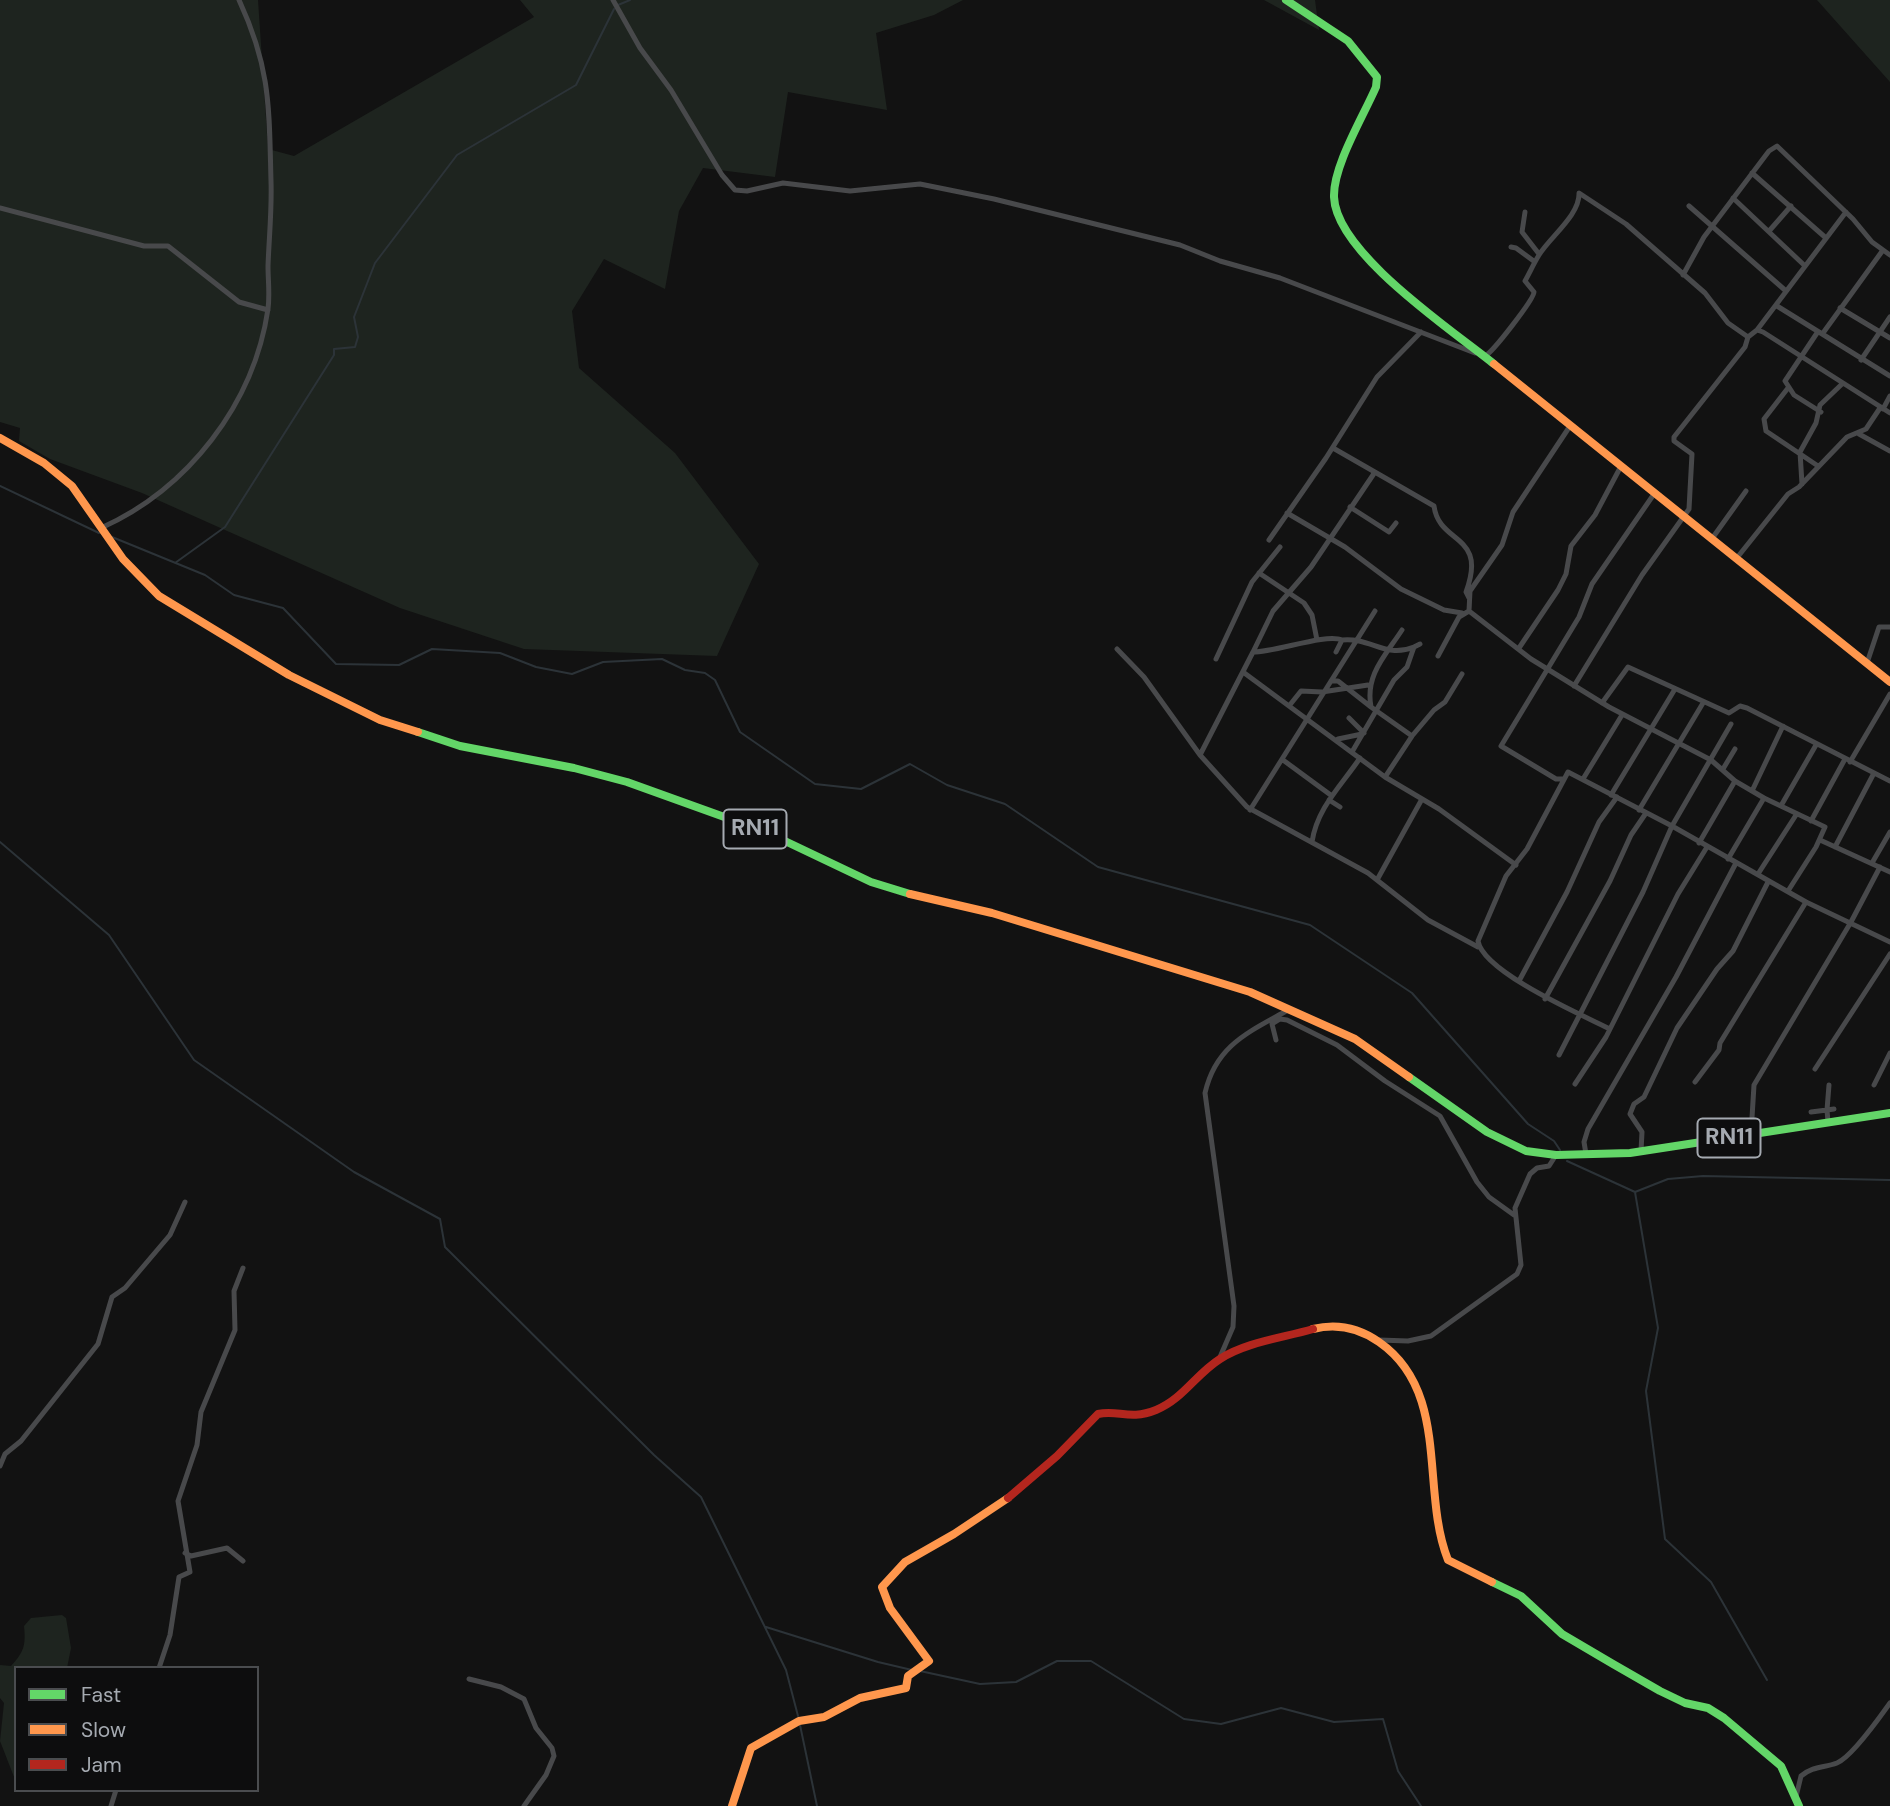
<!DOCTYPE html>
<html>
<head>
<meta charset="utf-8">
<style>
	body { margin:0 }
	#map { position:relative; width:1890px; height:1806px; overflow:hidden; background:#121212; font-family:"DM Sans",sans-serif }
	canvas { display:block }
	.legend { position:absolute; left:14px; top:1666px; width:245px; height:126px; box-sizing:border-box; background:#0d0d0e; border:2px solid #4a4c4f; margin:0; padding:9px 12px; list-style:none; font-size:21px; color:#a5aab1 }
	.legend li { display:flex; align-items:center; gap:14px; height:35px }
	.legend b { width:35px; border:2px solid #4a4c4f }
</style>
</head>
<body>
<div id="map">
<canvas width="1890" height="1806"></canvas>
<ul class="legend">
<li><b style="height:9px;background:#63d668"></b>Fast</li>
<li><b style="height:9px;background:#ff974d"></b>Slow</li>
<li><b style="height:9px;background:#b3261e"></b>Jam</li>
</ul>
</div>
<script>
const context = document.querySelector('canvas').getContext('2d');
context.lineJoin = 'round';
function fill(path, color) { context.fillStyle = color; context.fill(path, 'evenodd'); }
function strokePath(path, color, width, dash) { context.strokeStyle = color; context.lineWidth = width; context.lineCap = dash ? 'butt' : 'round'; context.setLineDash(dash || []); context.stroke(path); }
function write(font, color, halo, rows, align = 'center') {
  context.font = font + ' "DM Sans",sans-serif'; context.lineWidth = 5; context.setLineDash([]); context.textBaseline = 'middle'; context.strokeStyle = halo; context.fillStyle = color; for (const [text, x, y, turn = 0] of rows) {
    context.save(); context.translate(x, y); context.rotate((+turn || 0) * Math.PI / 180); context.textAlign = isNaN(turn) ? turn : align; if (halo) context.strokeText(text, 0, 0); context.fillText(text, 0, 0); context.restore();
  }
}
fill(new Path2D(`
	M 0,0 L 258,0 L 268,149 L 294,156 L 534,17 L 520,0 L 963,0 L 934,15 L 876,33 L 887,110 L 788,92 L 775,177 L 703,168 L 679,211 L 665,289 L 604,259 L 572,311 L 579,368 L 675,453 L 759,564 L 717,656 L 524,649 L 400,608 L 142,493 L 50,459 L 19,441 L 20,428 L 0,422 Z
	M 1264,0 L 1315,0 L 1319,30 Z
	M 1817,0 L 1890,0 L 1890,82 Z
	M 62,1615 L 66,1618 L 71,1648 L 67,1668 L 16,1668 L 16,1782 L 0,1741 L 4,1703 L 0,1698 L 0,1665 L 11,1666 C 24,1652 26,1645 24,1626 L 31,1618 Z`), '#1e241f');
strokePath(new Path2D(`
	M 618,5 L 630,0
	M 0,486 L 99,533
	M 112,537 L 205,575 L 234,595 L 283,608 L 336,664 L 399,665 L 432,649 L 500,653 L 536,667 L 572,674 L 603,662 L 662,659 L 685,670 L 705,673 L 715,680 L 740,732 L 815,784 L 861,789 L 910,764 L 947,785 L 1005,804 L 1098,867 L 1310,925 L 1412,993 L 1528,1124 L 1554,1141 L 1560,1150
	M 175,563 L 225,527 L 334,355 L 334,349 L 355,347 L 358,337 L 354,317 L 375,263 L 457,155 L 576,85 L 614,9
	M 0,842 L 109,935 L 194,1060 L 354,1172 L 440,1219 L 445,1247 L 654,1455 L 701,1497 L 786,1670 L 798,1716
	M 1567,1161 L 1635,1192 L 1658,1328 L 1646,1391 L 1665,1539 L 1711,1582 L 1767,1680
	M 1635,1192 L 1668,1179 L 1703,1176 L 1890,1180
	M 766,1627 L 878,1662 L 912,1670
	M 920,1671 L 980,1684 L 1016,1682 L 1057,1661 L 1091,1661 L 1184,1719 L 1221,1724 L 1281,1708 L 1334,1722 L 1383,1719 L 1398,1771 L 1421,1806
	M 800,1725 L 817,1806`), '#2c3338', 2);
strokePath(new Path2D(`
	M 613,0 L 640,48 L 671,90 L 722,175 L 735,190 L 747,191 L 783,183 L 850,191 L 920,184 L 994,199 L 1180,245 L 1220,261 L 1280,278 L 1475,353
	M 1752,173 L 1826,238
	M 1733,198 L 1804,265
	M 1689,206 L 1786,291
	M 0,208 L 144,246 L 168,246 L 239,302 L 268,310
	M 1525,212 L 1522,232 L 1539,254
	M 1770,230 L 1791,206
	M 1511,247 L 1516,248 L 1535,262
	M 1683,275 L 1704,237 L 1769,151 L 1777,146 L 1853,219 L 1872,242 L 1890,255
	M 1777,306 L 1890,376
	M 1840,308 L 1890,338
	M 1757,330 L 1846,212
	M 1817,333 L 1785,381 L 1794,395 L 1821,412
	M 1823,333 L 1883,250
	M 1485,356 C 1493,352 1534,299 1534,292 L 1525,281 C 1530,272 1534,263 1539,255 C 1550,237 1580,215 1579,193 L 1626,224 L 1705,293 L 1728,323 L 1748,337 L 1757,330 L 1763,332 L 1890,413
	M 1861,360 L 1890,317
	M 1788,388 L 1764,419 L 1766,431 L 1818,466
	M 1883,409 L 1890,396
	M 1859,434 L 1890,451
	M 1333,448 L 1434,506 C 1439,545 1488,533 1466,592 L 1469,598
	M 1802,484 L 1800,452 L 1816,423 L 1820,405 L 1842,384
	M 1350,507 L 1389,532 L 1396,523
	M 1287,513 L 1345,547 L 1401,589 L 1444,610 L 1462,613
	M 101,528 C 188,489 254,404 268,309 C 270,294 268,281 268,266 C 269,238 272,210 271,181 C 269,108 271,69 239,0
	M 1269,540 L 1326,458 L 1377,377 L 1421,332
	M 1711,540 L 1746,491
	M 1736,559 L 1788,494 L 1799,487 L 1847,437 L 1866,429 L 1880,408
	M 1259,573 L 1304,603 L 1312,615 L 1317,640
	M 1469,611 L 1470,591 L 1502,545 L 1513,512 L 1570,426
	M 1402,630 C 1385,656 1365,675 1371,707 L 1412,736
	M 1519,648 L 1558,590 L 1566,574 L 1571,546 L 1595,515 L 1620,468
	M 1117,649 L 1144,677 L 1200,755 L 1247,807 L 1368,873 L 1428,920 L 1478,947
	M 1253,652 L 1273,611 L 1311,567 L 1375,472
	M 1336,652 L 1342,640 C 1371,637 1385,659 1414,647
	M 1438,656 L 1459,617 L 1469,611 L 1531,659 L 1609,707 L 1711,760 L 1735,781 L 1764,798 L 1825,827 L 1816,847 L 1788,891
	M 1216,659 L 1252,582 L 1280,547
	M 1867,663 L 1879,627 L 1890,627
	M 1243,672 L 1385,777 L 1439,809 L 1516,865
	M 1331,681 L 1338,681 L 1371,707
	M 1574,686 L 1642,575 L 1689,509 L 1692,454 L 1674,441 L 1674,437 L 1745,347 L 1748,337
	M 1602,703 L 1628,667 L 1729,713 L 1740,706 L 1747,708 L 1890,781
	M 1289,706 L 1301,691 L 1322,692 L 1368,685
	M 1349,718 L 1364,733
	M 1338,739 L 1362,734
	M 1352,752 L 1394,680 L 1407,667 L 1414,647 L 1420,644
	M 1200,755 L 1253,652 C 1276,652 1326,633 1342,640
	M 1283,760 L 1332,796
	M 1850,762 L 1890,694
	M 1723,769 L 1735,749
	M 1385,777 L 1412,736 L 1434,710 L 1445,702 L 1462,674
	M 1563,779 L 1556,779 L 1501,746 L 1579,617 L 1592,584 L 1654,494
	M 1583,779 L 1622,715
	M 1752,791 L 1783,726
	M 1611,795 L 1675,689
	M 1329,800 L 1340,807
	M 1782,804 L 1816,745
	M 1250,810 L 1375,611
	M 1639,810 L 1703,703
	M 1811,821 L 1845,759
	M 1820,840 L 1890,872
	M 1312,842 C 1317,808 1341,786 1360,758
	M 1699,843 L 1735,781
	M 1835,847 L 1874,773
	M 1728,859 L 1764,798
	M 1872,863 L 1890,832
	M 1758,874 L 1796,815
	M 1377,880 L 1422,799
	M 1519,981 L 1567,892 L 1599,822 L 1617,797
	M 1545,999 L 1610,881 L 1631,835 L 1646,813
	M 1610,1029 C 1582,1015 1483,972 1478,941 L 1506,876 L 1527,849 L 1568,772 L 1672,826 L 1806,902 L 1890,942
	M 1276,1040 L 1272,1024 L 1280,1019 L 1287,1020 L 1337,1045 L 1385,1081 L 1440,1116 L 1477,1182 L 1489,1197 L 1514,1215
	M 1559,1055 L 1643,892 L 1672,826 L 1731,724
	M 1815,1069 L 1890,954
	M 1695,1082 L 1719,1050 L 1720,1043 L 1806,902
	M 1575,1084 L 1606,1037 L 1678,894 L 1707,847
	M 1829,1085 L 1827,1110 L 1834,1109
	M 1874,1085 L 1890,1053
	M 1811,1112 L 1827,1110 L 1828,1122
	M 1751,1134 L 1754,1085 L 1851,922 L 1880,867
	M 1641,1151 L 1642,1132 L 1630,1114 L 1634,1104 L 1644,1097 L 1677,1028 L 1717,969 L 1733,951 L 1768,882
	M 1586,1154 L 1584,1142 L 1588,1129 L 1676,977 L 1736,863
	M 1379,1340 L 1408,1341 L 1431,1336 L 1517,1274 L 1521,1265 L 1515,1208 L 1530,1174 L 1537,1168 L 1549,1166 L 1556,1155
	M 1220,1357 L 1233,1327 L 1234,1306 L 1205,1093 C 1216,1045 1249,1032 1288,1010
	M 0,1466 L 5,1454 L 21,1441 L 98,1344 L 112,1297 L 125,1288 L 170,1235 L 185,1202
	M 185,1553 L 191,1556 L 227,1548 L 243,1561
	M 159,1668 L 170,1635 L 179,1577 L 190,1572 L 178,1501 L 197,1445 L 201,1412 L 235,1330 L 234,1291 L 243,1268
	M 469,1679 L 501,1687 L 524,1699 L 536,1728 L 552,1748 L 554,1756 L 546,1775 L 524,1806
	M 1796,1797 L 1801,1776 C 1813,1766 1824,1768 1837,1763 C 1852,1757 1880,1717 1890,1703
	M 111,1806 L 116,1790`), '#48494b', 5);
strokePath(new Path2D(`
	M 1286,0 L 1348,41 L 1377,77 L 1376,87 C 1363,117 1333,166 1334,197 C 1336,253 1452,330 1494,364
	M 418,732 L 460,746 L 574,768 L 627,782 L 766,832 L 871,882 L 910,894
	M 1409,1077 L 1487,1132 L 1526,1151 L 1556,1155 L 1630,1153 L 1890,1113
	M 1492,1582 L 1521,1596 L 1562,1634 L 1613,1664 L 1660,1691 L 1685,1703 L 1708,1708 L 1724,1718 L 1781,1766 L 1799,1806`), '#63d668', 8);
strokePath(new Path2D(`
	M 1494,364 L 1890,682
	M 0,438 L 44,463 L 72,486 L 123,559 L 159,596 L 289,675 L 380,720 L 418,732
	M 910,894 L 992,913 L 1250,992 L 1355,1039 L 1409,1077
	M 1313,1329 C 1337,1323 1359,1328 1379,1342 C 1451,1392 1420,1490 1448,1560 L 1492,1582
	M 732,1806 L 751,1748 L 799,1721 L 824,1717 L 860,1698 L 906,1688 L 908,1676 L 929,1661 L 890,1608 L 882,1587 L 905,1562 L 954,1534 L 1008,1498`), '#ff974d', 8);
strokePath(new Path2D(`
	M 1008,1498 L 1057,1456 L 1098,1414 C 1118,1409 1129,1421 1156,1410 C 1183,1399 1196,1374 1220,1359 C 1246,1342 1283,1338 1313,1329`), '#b3261e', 8);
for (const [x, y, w] of [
	[755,829,63],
	[1729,1138,63]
]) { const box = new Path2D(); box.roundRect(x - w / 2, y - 19.5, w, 39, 5); context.fillStyle = '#0d0d0e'; context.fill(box); strokePath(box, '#a5aab1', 2); }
write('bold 23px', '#a5aab1', null, [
	["RN11",755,829],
	["RN11",1729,1138]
]);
</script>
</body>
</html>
